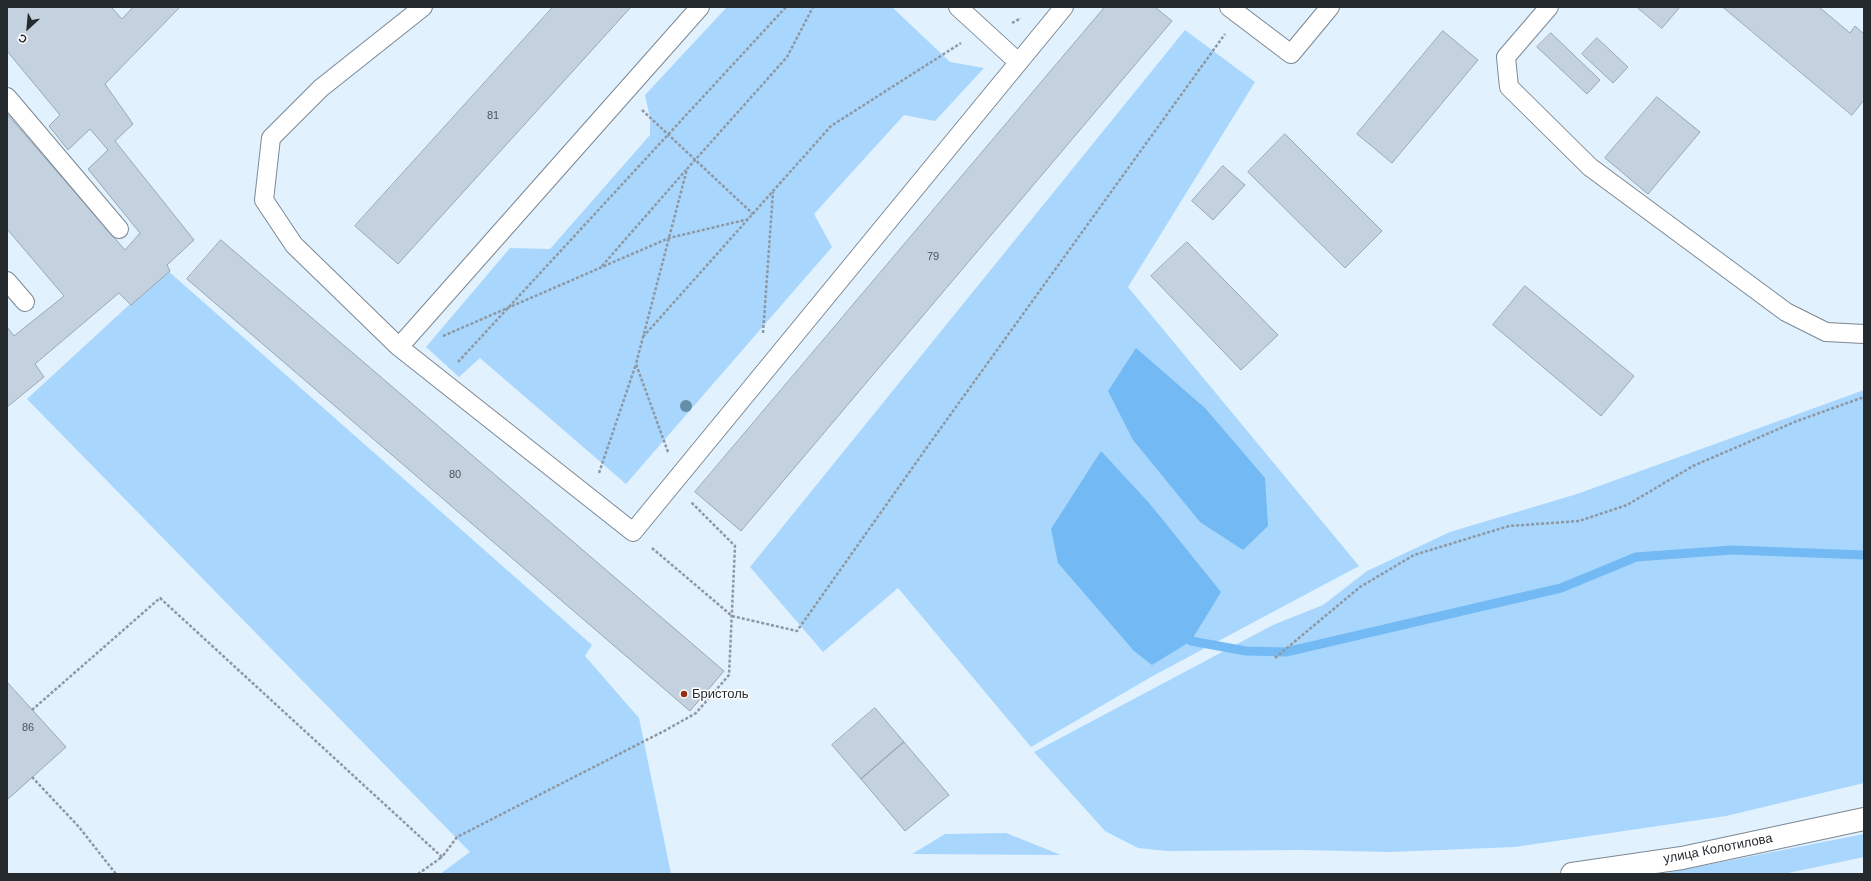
<!DOCTYPE html>
<html>
<head>
<meta charset="utf-8">
<style>
	body { margin:0 }
	#map { position:relative; width:1871px; height:881px; overflow:hidden; background:#e2f1fe; font-family:Helvetica,sans-serif }
	canvas { display:block }
	.frame { position:absolute; inset:0; border:8px solid #252a2f; pointer-events:none }
	.north { position:absolute; left:8px; top:8px; width:40px; height:40px; -webkit-text-stroke:3px #fff; paint-order:stroke; rotate:206deg; font-size:11px; font-weight:700; line-height:16px; text-align:center; color:#252a2f }
	.north::after { content:''; display:block; margin:auto; width:14px; height:18px; background:#252a2f; clip-path:polygon(50% 0,100% 100%,50% 72%,0 100%) }
</style>
</head>
<body>
<div id="map">
<canvas width="1871" height="881"></canvas>
<div class="frame"></div>
<div class="north">С</div>
</div>
<script>
const context = document.querySelector('canvas').getContext('2d');
context.lineJoin = 'round';
function fill(path, color) { context.fillStyle = color; context.fill(path, 'evenodd'); }
function strokePath(path, color, width, dash) { context.strokeStyle = color; context.lineWidth = width; context.lineCap = dash ? 'butt' : 'round'; context.setLineDash(dash || []); context.stroke(path); }
function write(font, color, halo, rows, align = 'center') {
  context.font = font + ' Helvetica,sans-serif'; context.lineWidth = 3; context.setLineDash([]); context.textBaseline = 'middle'; context.strokeStyle = halo; context.fillStyle = color; for (const [text, x, y, turn = 0] of rows) {
    context.save(); context.translate(x, y); context.rotate((+turn || 0) * Math.PI / 180); context.textAlign = isNaN(turn) ? turn : align; if (halo) context.strokeText(text, 0, 0); context.fillText(text, 0, 0); context.restore();
  }
}
fill(new Path2D(`
	M 727,7 L 892,7 L 950,62 L 984,68 L 935,121 L 904,115 L 814,214 L 832,247 L 626,484 L 480,358 L 459,377 L 426,347 L 510,248 L 550,249 L 650,135 L 650,118 L 645,95 Z
	M 1185,30 L 1255,82 L 1128,287 L 1359,566 L 1151,677 L 1031,747 L 898,588 L 823,652 L 750,567 Z
	M 167,270 L 592,645 L 585,656 L 639,718 L 671,874 L 440,874 L 470,852 L 27,399 Z
	M 1864,390 L 1864,783 L 1726,816 L 1515,847 L 1390,852 L 1301,850 L 1168,851 L 1138,848 L 1105,831 L 1034,752 L 1273,625 L 1323,605 L 1367,571 L 1450,532 L 1577,494 Z
	M 1006,833 L 1061,855 L 912,854 L 945,834 Z
	M 1864,834 L 1864,857 L 1783,874 L 1661,874 Z`), '#a9d6fd');
fill(new Path2D(`
	M 1136,348 L 1205,408 L 1265,478 L 1268,526 L 1243,550 L 1200,522 L 1133,440 L 1108,391 Z
	M 1101,451 L 1150,504 L 1221,592 L 1191,641 L 1152,665 L 1134,651 L 1058,563 L 1051,529 Z`), '#73baf4');
strokePath(new Path2D(`
	M 1191,641 L 1246,651 L 1286,652 L 1561,588 L 1636,557 L 1732,550 L 1864,555`), '#73baf4', 9);
const building = new Path2D(`
	M 7,7 L 111,7 L 122,19 L 133,7 L 180,7 L 105,84 L 133,124 L 115,141 L 194,240 L 167,265 L 170,271 L 131,305 L 119,293 L 35,364 L 44,377 L 7,407 L 7,327 L 14,336 L 64,296 L 7,229 L 7,114 L 125,250 L 140,233 L 88,169 L 108,150 L 90,129 L 68,150 L 49,126 L 60,115 L 7,51 Z
	M 553,7 L 631,7 L 398,264 L 355,226 Z
	M 1105,7 L 1155,7 L 1172,21 L 741,531 L 695,492 Z
	M 1637,7 L 1680,7 L 1662,28 Z
	M 1723,7 L 1819,7 L 1850,33 L 1855,26 L 1864,34 L 1864,100 L 1852,115 Z
	M 1443,31 L 1478,60 L 1392,163 L 1357,134 Z
	M 1551,33 L 1600,80 L 1587,94 L 1537,47 Z
	M 1597,38 L 1628,67 L 1613,83 L 1582,54 Z
	M 1657,97 L 1700,132 L 1648,194 L 1605,158 Z
	M 1285,134 L 1382,231 L 1345,268 L 1248,172 Z
	M 1223,166 L 1245,185 L 1213,220 L 1192,201 Z
	M 221,240 L 724,671 L 690,711 L 187,279 Z
	M 1187,242 L 1278,335 L 1241,370 L 1151,276 Z
	M 1525,286 L 1634,376 L 1601,416 L 1493,325 Z
	M 7,682 L 66,747 L 7,800 Z
	M 875,708 L 904,742 L 861,779 L 832,745 Z
	M 904,742 L 949,795 L 905,831 L 861,779 Z`);
fill(building, '#c3d2de');
strokePath(building, '#99a7b3', 1);
const lane = new Path2D(`
	M 423,7 L 321,88 L 271,138 L 264,200 L 294,245 L 399,347 L 633,532 L 1064,7
	M 958,7 L 1018,62
	M 1229,7 L 1291,54 L 1330,7
	M 1549,7 L 1506,57 L 1509,87 L 1590,167 L 1786,312 L 1826,332 L 1864,334
	M 7,97 L 119,229
	M 7,281 L 25,302
	M 399,347 L 700,7`);
const secondary = new Path2D(`
	M 1572,874 L 1682,858 L 1864,819`);
strokePath(lane, '#7b8894', 20);
strokePath(secondary, '#7b8894', 24);
strokePath(new Path2D(`
	M 1012,23 L 1021,18
	M 642,110 L 753,214
	M 602,266 L 686,170
	M 763,333 L 773,192
	M 443,336 L 669,238 L 749,219
	M 643,337 L 831,126 L 961,43
	M 458,362 L 786,7
	M 668,452 L 636,364 L 687,169 L 787,57 L 813,7
	M 599,473 L 636,364
	M 652,548 L 732,616 L 797,631 L 930,443 L 1225,34
	M 1275,658 L 1360,587 L 1414,555 L 1509,526 L 1579,521 L 1627,505 L 1693,466 L 1797,421 L 1864,397
	M 32,710 L 160,598 L 442,857 L 457,837 L 666,730 L 696,713 L 729,675 L 735,546 L 691,502
	M 32,777 L 79,827 L 116,874
	M 418,874 L 442,857`), '#8e98a2', 2.5, [3, 2]);
strokePath(lane, '#fff', 18);
strokePath(secondary, '#fff', 22);
context.fillStyle = '#678ea8';
for (const [x, y] of [
	[686,406]
]) { context.beginPath(); context.arc(x, y, 6, 0, 2 * Math.PI); context.fill(); }
for (const [x, y, r, color] of [
	[684,694,4,"#962e16"]
]) { const dot = new Path2D(); dot.arc(x, y, r, 0, 2 * Math.PI); context.fillStyle = color; context.fill(dot); strokePath(dot, '#fff', 1.5); }
write('11px', '#4c545b', null, [
	["81",493,116],
	["79",933,257],
	["80",455,475],
	["86",28,728]
]);
write('13px', '#252a2f', '#fff', [
	["Бристоль",692,694]
], 'left');
write('13px', '#252a2f', '#fff', [
	["улица Колотилова",1718,849,-11]
]);
</script>
</body>
</html>
